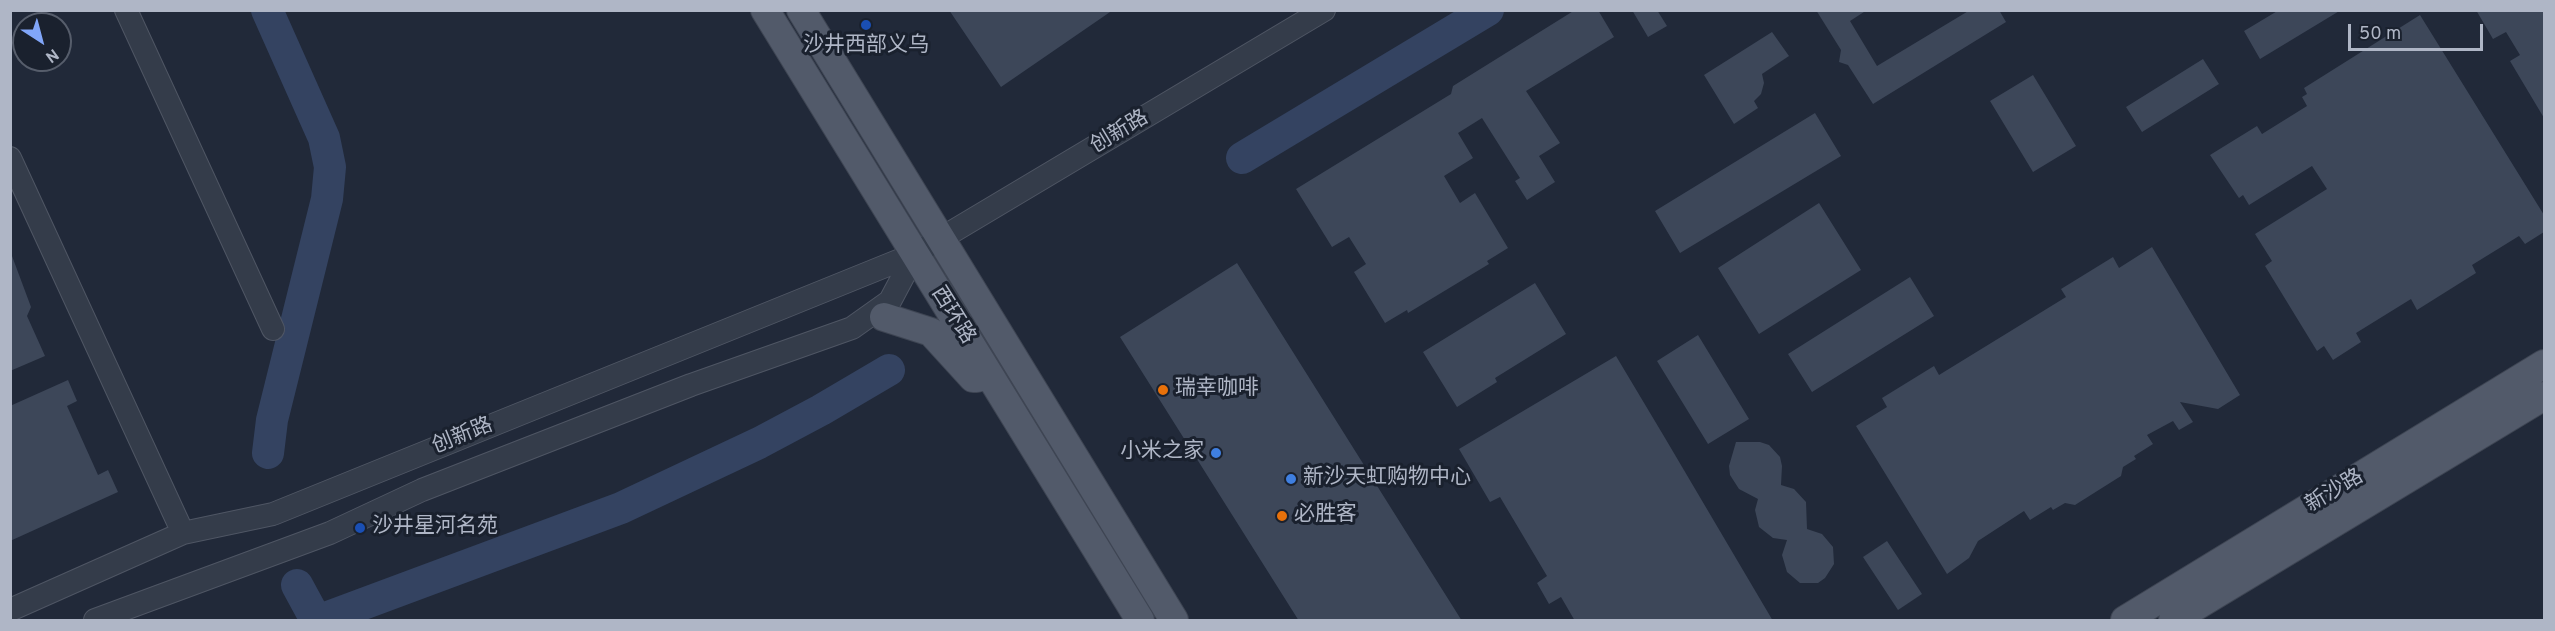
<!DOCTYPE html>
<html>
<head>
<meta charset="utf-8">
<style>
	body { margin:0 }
	#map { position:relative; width:2555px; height:631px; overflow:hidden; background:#212939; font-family:Overpass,sans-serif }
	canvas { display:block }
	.frame { position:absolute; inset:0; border:12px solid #afb6c6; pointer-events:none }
	.north { position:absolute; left:12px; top:12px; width:60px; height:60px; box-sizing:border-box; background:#1a212e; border:2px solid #565d6b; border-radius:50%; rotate:144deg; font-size:16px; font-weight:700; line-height:24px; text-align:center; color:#afb6c6 }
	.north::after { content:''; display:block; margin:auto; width:21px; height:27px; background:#81a6f9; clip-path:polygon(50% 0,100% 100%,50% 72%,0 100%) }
	.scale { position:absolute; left:2348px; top:24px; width:135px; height:27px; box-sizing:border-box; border:3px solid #afb6c6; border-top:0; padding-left:8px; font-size:18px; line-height:21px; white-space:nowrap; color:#afb6c6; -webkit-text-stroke:4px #1a212e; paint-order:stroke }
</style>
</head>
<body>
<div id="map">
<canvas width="2555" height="631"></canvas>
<div class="frame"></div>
<div class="north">N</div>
<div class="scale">50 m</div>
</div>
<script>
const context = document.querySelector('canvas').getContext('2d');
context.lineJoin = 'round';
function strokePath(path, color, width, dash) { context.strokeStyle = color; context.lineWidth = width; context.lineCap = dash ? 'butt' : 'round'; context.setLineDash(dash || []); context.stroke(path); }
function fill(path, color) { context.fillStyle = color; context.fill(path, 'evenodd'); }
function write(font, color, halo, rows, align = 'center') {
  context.font = font + ' Overpass,"Noto Sans SC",sans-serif'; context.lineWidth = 6; context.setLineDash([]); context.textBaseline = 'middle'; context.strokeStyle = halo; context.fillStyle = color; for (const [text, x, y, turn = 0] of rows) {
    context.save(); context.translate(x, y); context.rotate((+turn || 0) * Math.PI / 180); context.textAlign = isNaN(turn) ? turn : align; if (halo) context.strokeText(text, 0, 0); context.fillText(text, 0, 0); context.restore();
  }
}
strokePath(new Path2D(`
	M 267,10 L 324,138 L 330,167 L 327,199 L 272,420 L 268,453
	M 1242,158 L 1488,10
	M 297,585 L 316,620
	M 320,620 L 621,508 L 759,443 L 821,410 L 889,370`), '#344361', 32);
fill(new Path2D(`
	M 949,10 L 1113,10 L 1001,87 Z
	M 1575,10 L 1598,10 L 1614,37 L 1526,91 L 1560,143 L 1539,156 L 1555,182 L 1527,200 L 1515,181 L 1520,178 L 1482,118 L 1458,133 L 1473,158 L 1444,176 L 1460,203 L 1475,193 L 1508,248 L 1487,261 L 1489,264 L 1408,313 L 1407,310 L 1385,323 L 1354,272 L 1366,264 L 1349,237 L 1332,247 L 1296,189 L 1451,94 L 1453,86 Z
	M 1632,10 L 1657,10 L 1667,26 L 1648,37 Z
	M 1816,10 L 1867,10 L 1850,21 L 1877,66 L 1970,10 L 1999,10 L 2006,22 L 1873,104 L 1848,65 L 1839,62 L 1841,50 Z
	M 2279,10 L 2341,10 L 2260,59 L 2244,31 Z
	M 2476,10 L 2544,10 L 2544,118 L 2510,61 L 2520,55 L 2506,32 L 2493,39 Z
	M 2420,15 L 2544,215 L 2544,232 L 2525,244 L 2519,236 L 2472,265 L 2476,273 L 2417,310 L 2411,299 L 2356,333 L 2361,342 L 2333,360 L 2324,346 L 2317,351 L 2265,266 L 2272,261 L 2255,234 L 2327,189 L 2312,166 L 2249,205 L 2243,195 L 2239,198 L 2210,155 L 2257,126 L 2262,134 L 2307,106 L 2302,97 L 2307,94 L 2304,88 Z
	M 1772,32 L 1789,56 L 1762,74 L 1764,83 L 1761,94 L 1754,101 L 1758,108 L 1734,124 L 1704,75 Z
	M 2203,59 L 2219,84 L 2142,132 L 2126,107 Z
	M 2033,75 L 2076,146 L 2033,172 L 1990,101 Z
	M 1815,113 L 1841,156 L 1680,253 L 1655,211 Z
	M 1819,203 L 1861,270 L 1759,334 L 1718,268 Z
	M 2152,247 L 2240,395 L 2218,409 L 2180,402 L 2193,422 L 2179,430 L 2173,421 L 2147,435 L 2153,444 L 2134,456 L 2136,459 L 2123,467 L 2121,476 L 2075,505 L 2065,503 L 2053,510 L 2051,507 L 2030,520 L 2024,511 L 1978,541 L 1969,558 L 1947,574 L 1856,426 L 1887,407 L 1882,398 L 1934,366 L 1939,375 L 2066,297 L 2061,289 L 2113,257 L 2119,268 Z
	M 12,256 L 31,307 L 27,316 L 45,356 L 10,371 Z
	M 1237,263 L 1462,621 L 1299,621 L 1120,337 Z
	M 1910,277 L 1934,316 L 1812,392 L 1788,354 Z
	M 1535,283 L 1566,334 L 1495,378 L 1497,382 L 1457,407 L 1423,352 Z
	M 1698,335 L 1749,419 L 1708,444 L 1657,361 Z
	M 1616,356 L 1665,438 L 1773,621 L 1575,621 L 1561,597 L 1549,604 L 1537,583 L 1547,576 L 1500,497 L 1490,502 L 1459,449 Z
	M 68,380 L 77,401 L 67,406 L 98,475 L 108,470 L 118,492 L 10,541 L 10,406 Z
	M 1736,442 L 1760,442 L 1769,445 L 1780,457 L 1782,466 L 1781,485 L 1794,489 L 1806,502 L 1807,529 L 1822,534 L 1833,547 L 1834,564 L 1825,578 L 1818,583 L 1800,583 L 1787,572 L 1782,555 L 1787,540 L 1773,538 L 1759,527 L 1755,510 L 1758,499 L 1739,489 L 1730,475 L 1729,466 Z
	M 1887,541 L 1922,594 L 1898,610 L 1863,557 Z`), '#3d4759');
const minor = new Path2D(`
	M 126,10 L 273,329
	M 10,158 L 183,533
	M 10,610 L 183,533 L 273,514 L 915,254 L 1324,10
	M 95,620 L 330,533 L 422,490 L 691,385 L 852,328 L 890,301 L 915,254`);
const major = new Path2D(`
	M 765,10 L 1140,620
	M 801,10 L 1174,620
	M 884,317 L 931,332 L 973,378 L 977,378
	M 2125,620 L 2544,364
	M 2173,620 L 2544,396`);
strokePath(minor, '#4f5664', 24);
strokePath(major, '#3e4553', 30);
strokePath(minor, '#343c4a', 22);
strokePath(major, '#525a6a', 28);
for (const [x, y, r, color] of [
	[866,25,6,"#1a4fb4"],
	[1163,390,6,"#e8710a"],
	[1216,453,6,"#3f7fe0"],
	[1291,479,6,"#3f7fe0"],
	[1282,516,6,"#e8710a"],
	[360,528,6,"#1a4fb4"]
]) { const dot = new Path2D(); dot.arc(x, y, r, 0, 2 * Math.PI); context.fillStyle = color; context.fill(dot); strokePath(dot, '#1a212e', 2); }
write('21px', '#afb6c6', '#1a212e', [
	["沙井西部义乌",866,47,"center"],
	["瑞幸咖啡",1175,390],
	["小米之家",1204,453,"right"],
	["新沙天虹购物中心",1303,479],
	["必胜客",1294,516],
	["沙井星河名苑",372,528]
], 'left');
write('21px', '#afb6c6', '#1a212e', [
	["创新路",1120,133,-31],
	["西环路",952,316,58],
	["创新路",463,437,-22],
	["新沙路",2335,492,-31]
]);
</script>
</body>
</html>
